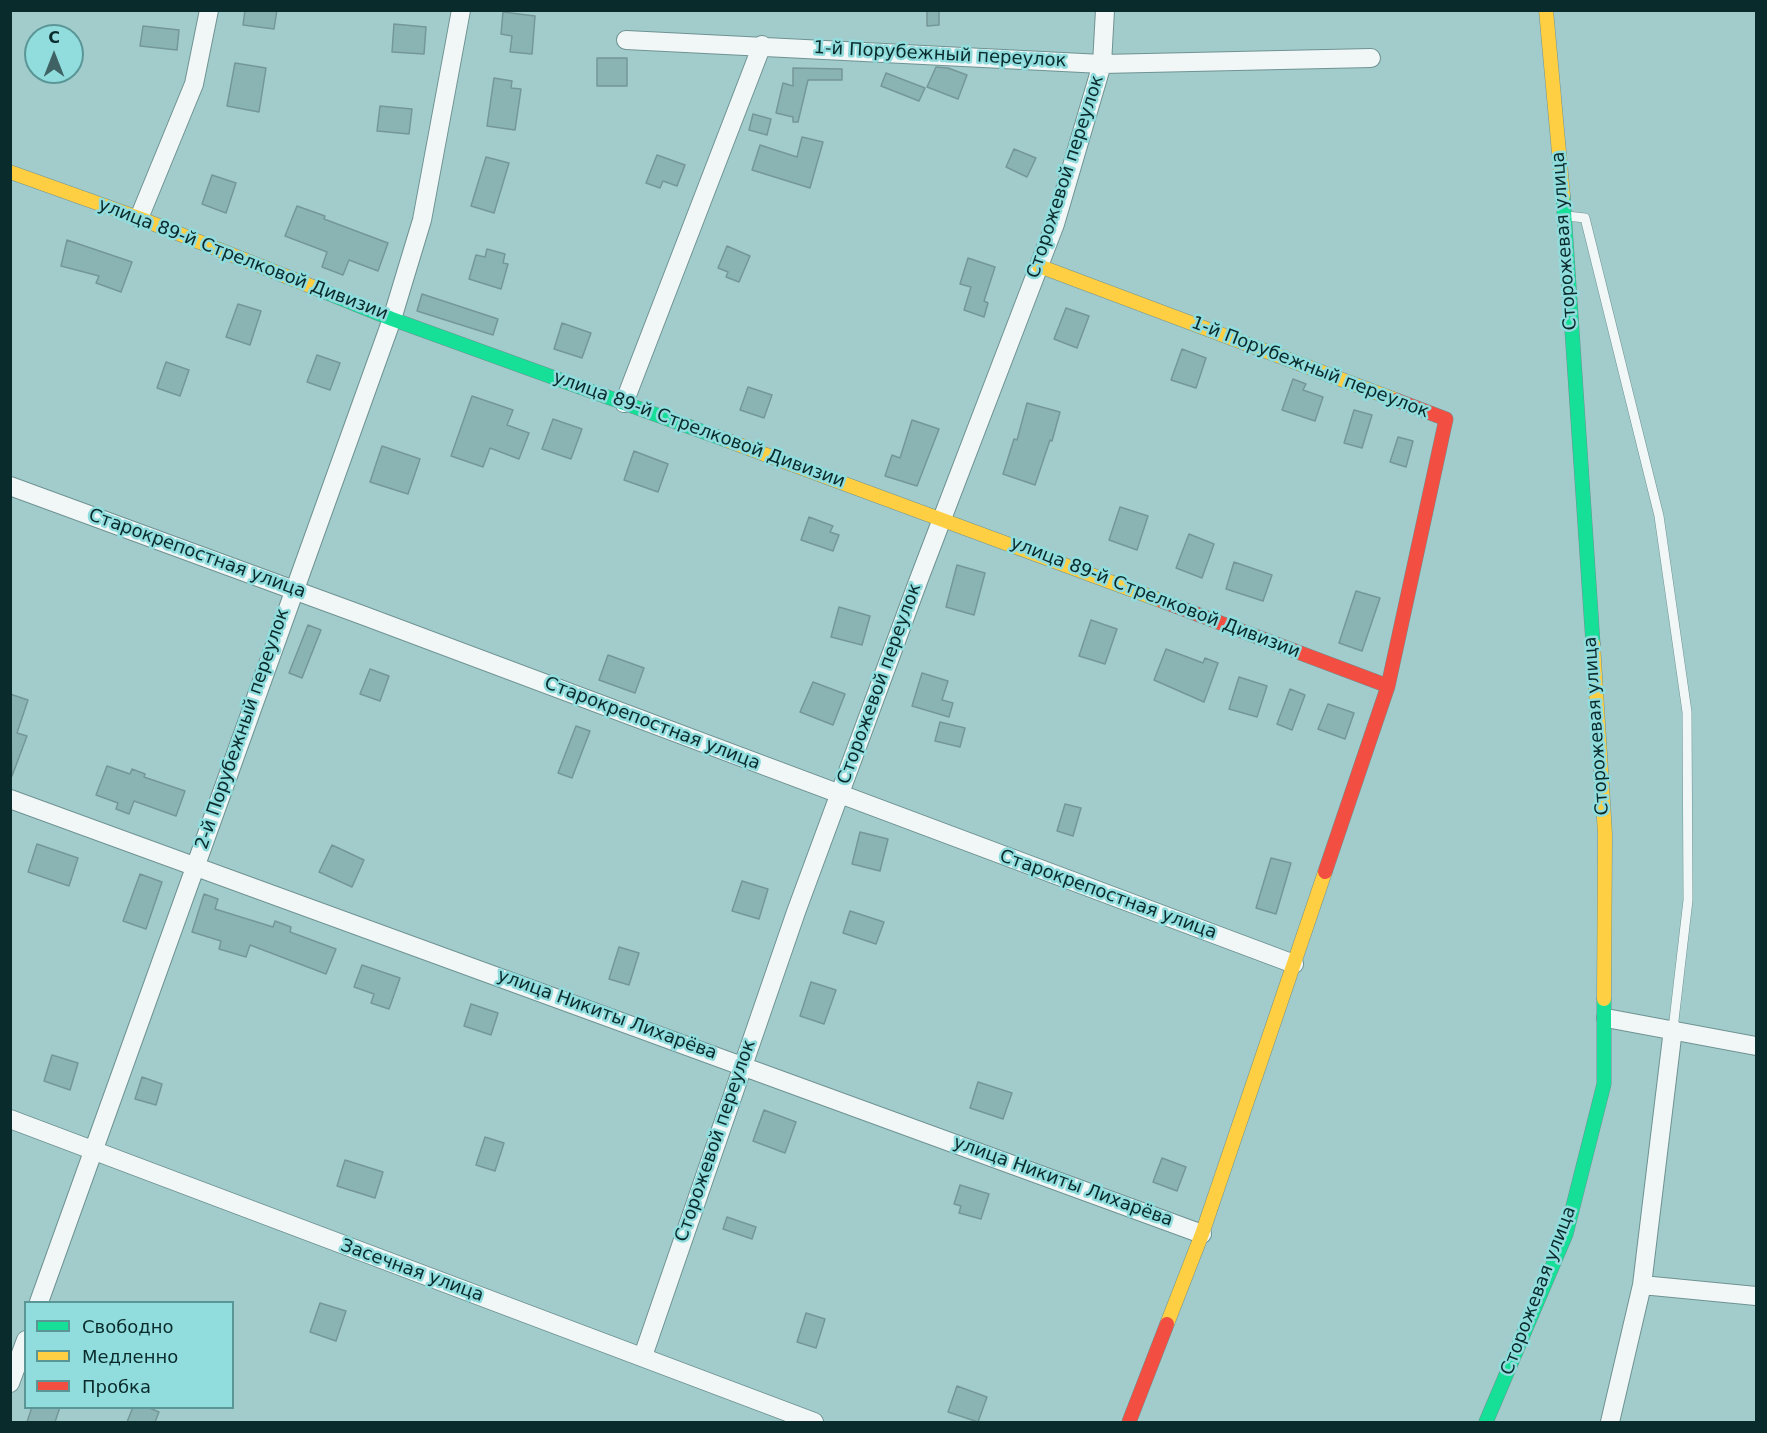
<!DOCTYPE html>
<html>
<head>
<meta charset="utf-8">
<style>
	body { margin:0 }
	#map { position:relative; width:1767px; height:1433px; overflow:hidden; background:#a2cccc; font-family:"DejaVu Sans",sans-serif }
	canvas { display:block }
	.frame { position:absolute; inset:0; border:12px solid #0a2b2c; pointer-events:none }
	.legend { position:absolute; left:24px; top:1301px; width:210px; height:108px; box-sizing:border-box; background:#91ddde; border:2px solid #5b9697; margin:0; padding:8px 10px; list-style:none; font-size:18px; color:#0a2b2c }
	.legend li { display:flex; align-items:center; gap:12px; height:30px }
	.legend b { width:30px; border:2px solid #5b9697 }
	.north { position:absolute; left:24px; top:24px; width:60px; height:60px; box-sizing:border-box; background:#91ddde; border:2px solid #5b9697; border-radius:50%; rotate:0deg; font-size:16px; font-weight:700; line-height:24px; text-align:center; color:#0a2b2c }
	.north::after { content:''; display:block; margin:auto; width:21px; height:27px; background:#3f6364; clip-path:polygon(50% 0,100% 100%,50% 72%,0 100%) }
</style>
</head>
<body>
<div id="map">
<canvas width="1767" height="1433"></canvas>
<div class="frame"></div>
<ul class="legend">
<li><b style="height:8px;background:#16e098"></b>Свободно</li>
<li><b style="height:8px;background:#ffcf43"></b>Медленно</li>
<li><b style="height:8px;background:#f24e42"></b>Пробка</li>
</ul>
<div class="north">С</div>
</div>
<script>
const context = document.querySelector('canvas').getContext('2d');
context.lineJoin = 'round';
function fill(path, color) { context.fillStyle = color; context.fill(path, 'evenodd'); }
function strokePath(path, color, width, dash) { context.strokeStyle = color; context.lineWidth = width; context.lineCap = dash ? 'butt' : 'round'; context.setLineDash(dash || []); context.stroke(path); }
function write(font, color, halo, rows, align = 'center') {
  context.font = font + ' "DejaVu Sans",sans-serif'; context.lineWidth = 5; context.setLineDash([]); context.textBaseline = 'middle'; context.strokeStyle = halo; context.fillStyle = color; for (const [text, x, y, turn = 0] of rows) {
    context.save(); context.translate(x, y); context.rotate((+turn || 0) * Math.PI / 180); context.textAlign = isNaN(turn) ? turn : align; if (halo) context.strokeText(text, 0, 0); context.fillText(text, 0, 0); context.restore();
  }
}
const building = new Path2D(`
	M 245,10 L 277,10 L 274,29 L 243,25 Z
	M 927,10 L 939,10 L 939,25 L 927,26 Z
	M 503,12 L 535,16 L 532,54 L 510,52 L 512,36 L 501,34 Z
	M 394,24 L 426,27 L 424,54 L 392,52 Z
	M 143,26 L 179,30 L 177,50 L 140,46 Z
	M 597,58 L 627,58 L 627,86 L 597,86 Z
	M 235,63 L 266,68 L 259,112 L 227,106 Z
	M 936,67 L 948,68 L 967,75 L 958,99 L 927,87 Z
	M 793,68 L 842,69 L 842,80 L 808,80 L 798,122 L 793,122 L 793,117 L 776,113 L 783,83 L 793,86 Z
	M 886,73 L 925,88 L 919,101 L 881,86 Z
	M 494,78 L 512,81 L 511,88 L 521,89 L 515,130 L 487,126 Z
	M 380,106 L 412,109 L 409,134 L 377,131 Z
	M 753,114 L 771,119 L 767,135 L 749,130 Z
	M 802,137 L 823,142 L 810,188 L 752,170 L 760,145 L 797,157 Z
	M 1014,149 L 1036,158 L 1027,177 L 1006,167 Z
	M 657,155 L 685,165 L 677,186 L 663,181 L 660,188 L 646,183 Z
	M 486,157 L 509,163 L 494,213 L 471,206 Z
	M 212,175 L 236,183 L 226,213 L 202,204 Z
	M 297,206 L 325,216 L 324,219 L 388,243 L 378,271 L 349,260 L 343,275 L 322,267 L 327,252 L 285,236 Z
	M 67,240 L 132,262 L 121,292 L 96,283 L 99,276 L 61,266 Z
	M 727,246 L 750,256 L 739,282 L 726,277 L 728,272 L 718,268 Z
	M 487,249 L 505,254 L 503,263 L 508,264 L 501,289 L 469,279 L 476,255 L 485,257 Z
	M 968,258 L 995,267 L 984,301 L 988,303 L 984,317 L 964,310 L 971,287 L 960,284 Z
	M 422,294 L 498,319 L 493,335 L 417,311 Z
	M 238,304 L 261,311 L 250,345 L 226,337 Z
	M 1066,308 L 1089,316 L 1077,348 L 1054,339 Z
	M 562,323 L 591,333 L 582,358 L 554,349 Z
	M 1182,349 L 1206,358 L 1196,388 L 1171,380 Z
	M 317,355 L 340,363 L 330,390 L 307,382 Z
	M 166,362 L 189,370 L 180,396 L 157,388 Z
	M 1293,379 L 1306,384 L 1303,390 L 1323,397 L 1315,421 L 1282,410 Z
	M 748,387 L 772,395 L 764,418 L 740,410 Z
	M 472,396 L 513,410 L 507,425 L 529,433 L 519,459 L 490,448 L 483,467 L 451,456 Z
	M 1027,403 L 1060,412 L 1052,441 L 1050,440 L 1035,485 L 1003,474 L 1014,439 L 1017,440 Z
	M 1354,410 L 1372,415 L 1362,448 L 1344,443 Z
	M 553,419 L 582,429 L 571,459 L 542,449 Z
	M 912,420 L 939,429 L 917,486 L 885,476 L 892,455 L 900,458 Z
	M 1398,437 L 1413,441 L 1406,467 L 1390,462 Z
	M 382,446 L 420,459 L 408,494 L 370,482 Z
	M 634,451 L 668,464 L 658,492 L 624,480 Z
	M 1120,507 L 1148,516 L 1137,550 L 1109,540 Z
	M 809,517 L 833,526 L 830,532 L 839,535 L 833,551 L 801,540 Z
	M 1189,534 L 1214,544 L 1202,578 L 1176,568 Z
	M 1234,562 L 1272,575 L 1263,601 L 1226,589 Z
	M 957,565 L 985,573 L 974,615 L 946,607 Z
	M 1356,591 L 1380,598 L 1362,651 L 1339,643 Z
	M 839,607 L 870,616 L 862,645 L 831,637 Z
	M 1091,620 L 1117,629 L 1105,664 L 1079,656 Z
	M 308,625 L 321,630 L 302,678 L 289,673 Z
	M 1166,649 L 1203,663 L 1205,658 L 1218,663 L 1204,702 L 1154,680 Z
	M 608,655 L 644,668 L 635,693 L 599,680 Z
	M 370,669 L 389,676 L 380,701 L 360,694 Z
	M 922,673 L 948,681 L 942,700 L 953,703 L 949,717 L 912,706 Z
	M 1239,677 L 1267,686 L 1257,717 L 1229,709 Z
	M 813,682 L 845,694 L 833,725 L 800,712 Z
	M 1290,689 L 1305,695 L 1292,730 L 1277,724 Z
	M 10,694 L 28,700 L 17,733 L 27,736 L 12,776 Z
	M 1328,704 L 1354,713 L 1345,739 L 1318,729 Z
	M 940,722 L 965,728 L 960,747 L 935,741 Z
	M 576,726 L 590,731 L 572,778 L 558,773 Z
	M 107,766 L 130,774 L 132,769 L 145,774 L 144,777 L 185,791 L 176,816 L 134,801 L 129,814 L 116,809 L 118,803 L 96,795 Z
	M 1065,804 L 1081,808 L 1073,836 L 1057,831 Z
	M 860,832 L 888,839 L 880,871 L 852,864 Z
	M 37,844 L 78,858 L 69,886 L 28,872 Z
	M 332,845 L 364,860 L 352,887 L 319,872 Z
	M 1271,858 L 1291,863 L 1276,914 L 1256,908 Z
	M 140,874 L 162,882 L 146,929 L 123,921 Z
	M 742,881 L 768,889 L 759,919 L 732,911 Z
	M 204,894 L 218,899 L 215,909 L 273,927 L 275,921 L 291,927 L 290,932 L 336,949 L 326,974 L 250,945 L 246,957 L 219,949 L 221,941 L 192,932 Z
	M 850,911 L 884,922 L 876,944 L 843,933 Z
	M 619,947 L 639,953 L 629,985 L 609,979 Z
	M 362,965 L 400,978 L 389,1009 L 371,1003 L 374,994 L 354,987 Z
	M 811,982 L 836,990 L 824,1024 L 800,1016 Z
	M 471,1004 L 498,1013 L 491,1035 L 464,1026 Z
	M 52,1055 L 78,1063 L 70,1090 L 44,1081 Z
	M 142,1077 L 162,1084 L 156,1105 L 135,1099 Z
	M 978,1082 L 1012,1093 L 1003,1119 L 970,1108 Z
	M 764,1110 L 796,1122 L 785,1153 L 753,1141 Z
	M 485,1137 L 504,1143 L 495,1171 L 476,1165 Z
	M 1162,1158 L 1186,1167 L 1177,1191 L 1153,1182 Z
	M 345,1160 L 383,1172 L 375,1198 L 337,1186 Z
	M 960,1185 L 989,1194 L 981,1219 L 959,1213 L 961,1206 L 954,1204 Z
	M 727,1217 L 756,1227 L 752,1239 L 723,1229 Z
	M 320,1303 L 346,1311 L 336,1341 L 310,1332 Z
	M 806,1313 L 825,1319 L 816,1348 L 797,1342 Z
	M 957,1386 L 987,1397 L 978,1422 L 948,1412 Z
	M 32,1407 L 60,1407 L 55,1422 L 27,1422 Z
	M 133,1407 L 147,1407 L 159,1412 L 155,1422 L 127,1422 Z`);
fill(building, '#8ab4b4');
strokePath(building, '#759797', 1.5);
const lane = new Path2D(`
	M 1567,216 L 1585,218 L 1659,516 L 1687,712 L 1688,900 L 1673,1029`);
const street = new Path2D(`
	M 626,40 L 1102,64 L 1371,58
	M 139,218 L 194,84 L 209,10
	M 624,403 L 762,45
	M 10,486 L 362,615 L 1294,964
	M 10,799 C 407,945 805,1087 1202,1234
	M 1606,1018 L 1756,1046
	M 10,1119 L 814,1422
	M 1642,1285 L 1756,1296
	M 39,1302 L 392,319 L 422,220 L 461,10
	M 643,1356 L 796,912 L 919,579 L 1055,224 L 1102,64 L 1105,10
	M 10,1383 L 26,1340
	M 1610,1422 L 1642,1285 L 1673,1029`);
const fast = new Path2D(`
	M 1563,196 L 1593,644
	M 313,287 L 392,319 L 726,440
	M 1486,1422 L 1566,1234 L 1604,1084 L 1604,999`);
const slow = new Path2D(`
	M 1546,10 L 1563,196
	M 10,172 L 139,218 L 313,287
	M 1039,266 L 1396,400
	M 726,440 L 1162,601
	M 1593,644 L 1605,834 L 1604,999
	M 1167,1324 L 1202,1234 L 1325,872`);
const jam = new Path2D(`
	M 1162,601 L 1388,686
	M 1325,872 L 1388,686 L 1446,419 L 1396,400
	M 1129,1422 L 1167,1324`);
strokePath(lane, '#6f9292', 10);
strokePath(street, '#6f9292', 20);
strokePath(fast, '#6f9292', 15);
strokePath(slow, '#6f9292', 15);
strokePath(jam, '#6f9292', 15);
strokePath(lane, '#f1f7f7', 9);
strokePath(street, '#f1f7f7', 18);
strokePath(fast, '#16e098', 14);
strokePath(slow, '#ffcf43', 14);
strokePath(jam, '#f24e42', 14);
write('18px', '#0a2b2c', '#91ddde', [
	["1-й Порубежный переулок",940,55,3],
	["Сторожевой переулок",1066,177,-72],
	["Сторожевая улица",1565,241,-94],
	["улица 89-й Стрелковой Дивизии",243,260,21],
	["1-й Порубежный переулок",1310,368,21],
	["улица 89-й Стрелковой Дивизии",699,430,20],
	["Старокрепостная улица",197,554,20],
	["улица 89-й Стрелковой Дивизии",1155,598,21],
	["Сторожевой переулок",880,684,-70],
	["Старокрепостная улица",652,724,21],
	["Сторожевая улица",1597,726,-94],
	["2-й Порубежный переулок",243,729,-71],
	["Старокрепостная улица",1108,895,20],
	["улица Никиты Лихарёва",607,1015,20],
	["Сторожевой переулок",716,1141,-71],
	["улица Никиты Лихарёва",1063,1182,20],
	["Засечная улица",412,1271,20],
	["Сторожевая улица",1539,1291,-69]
]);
</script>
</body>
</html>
